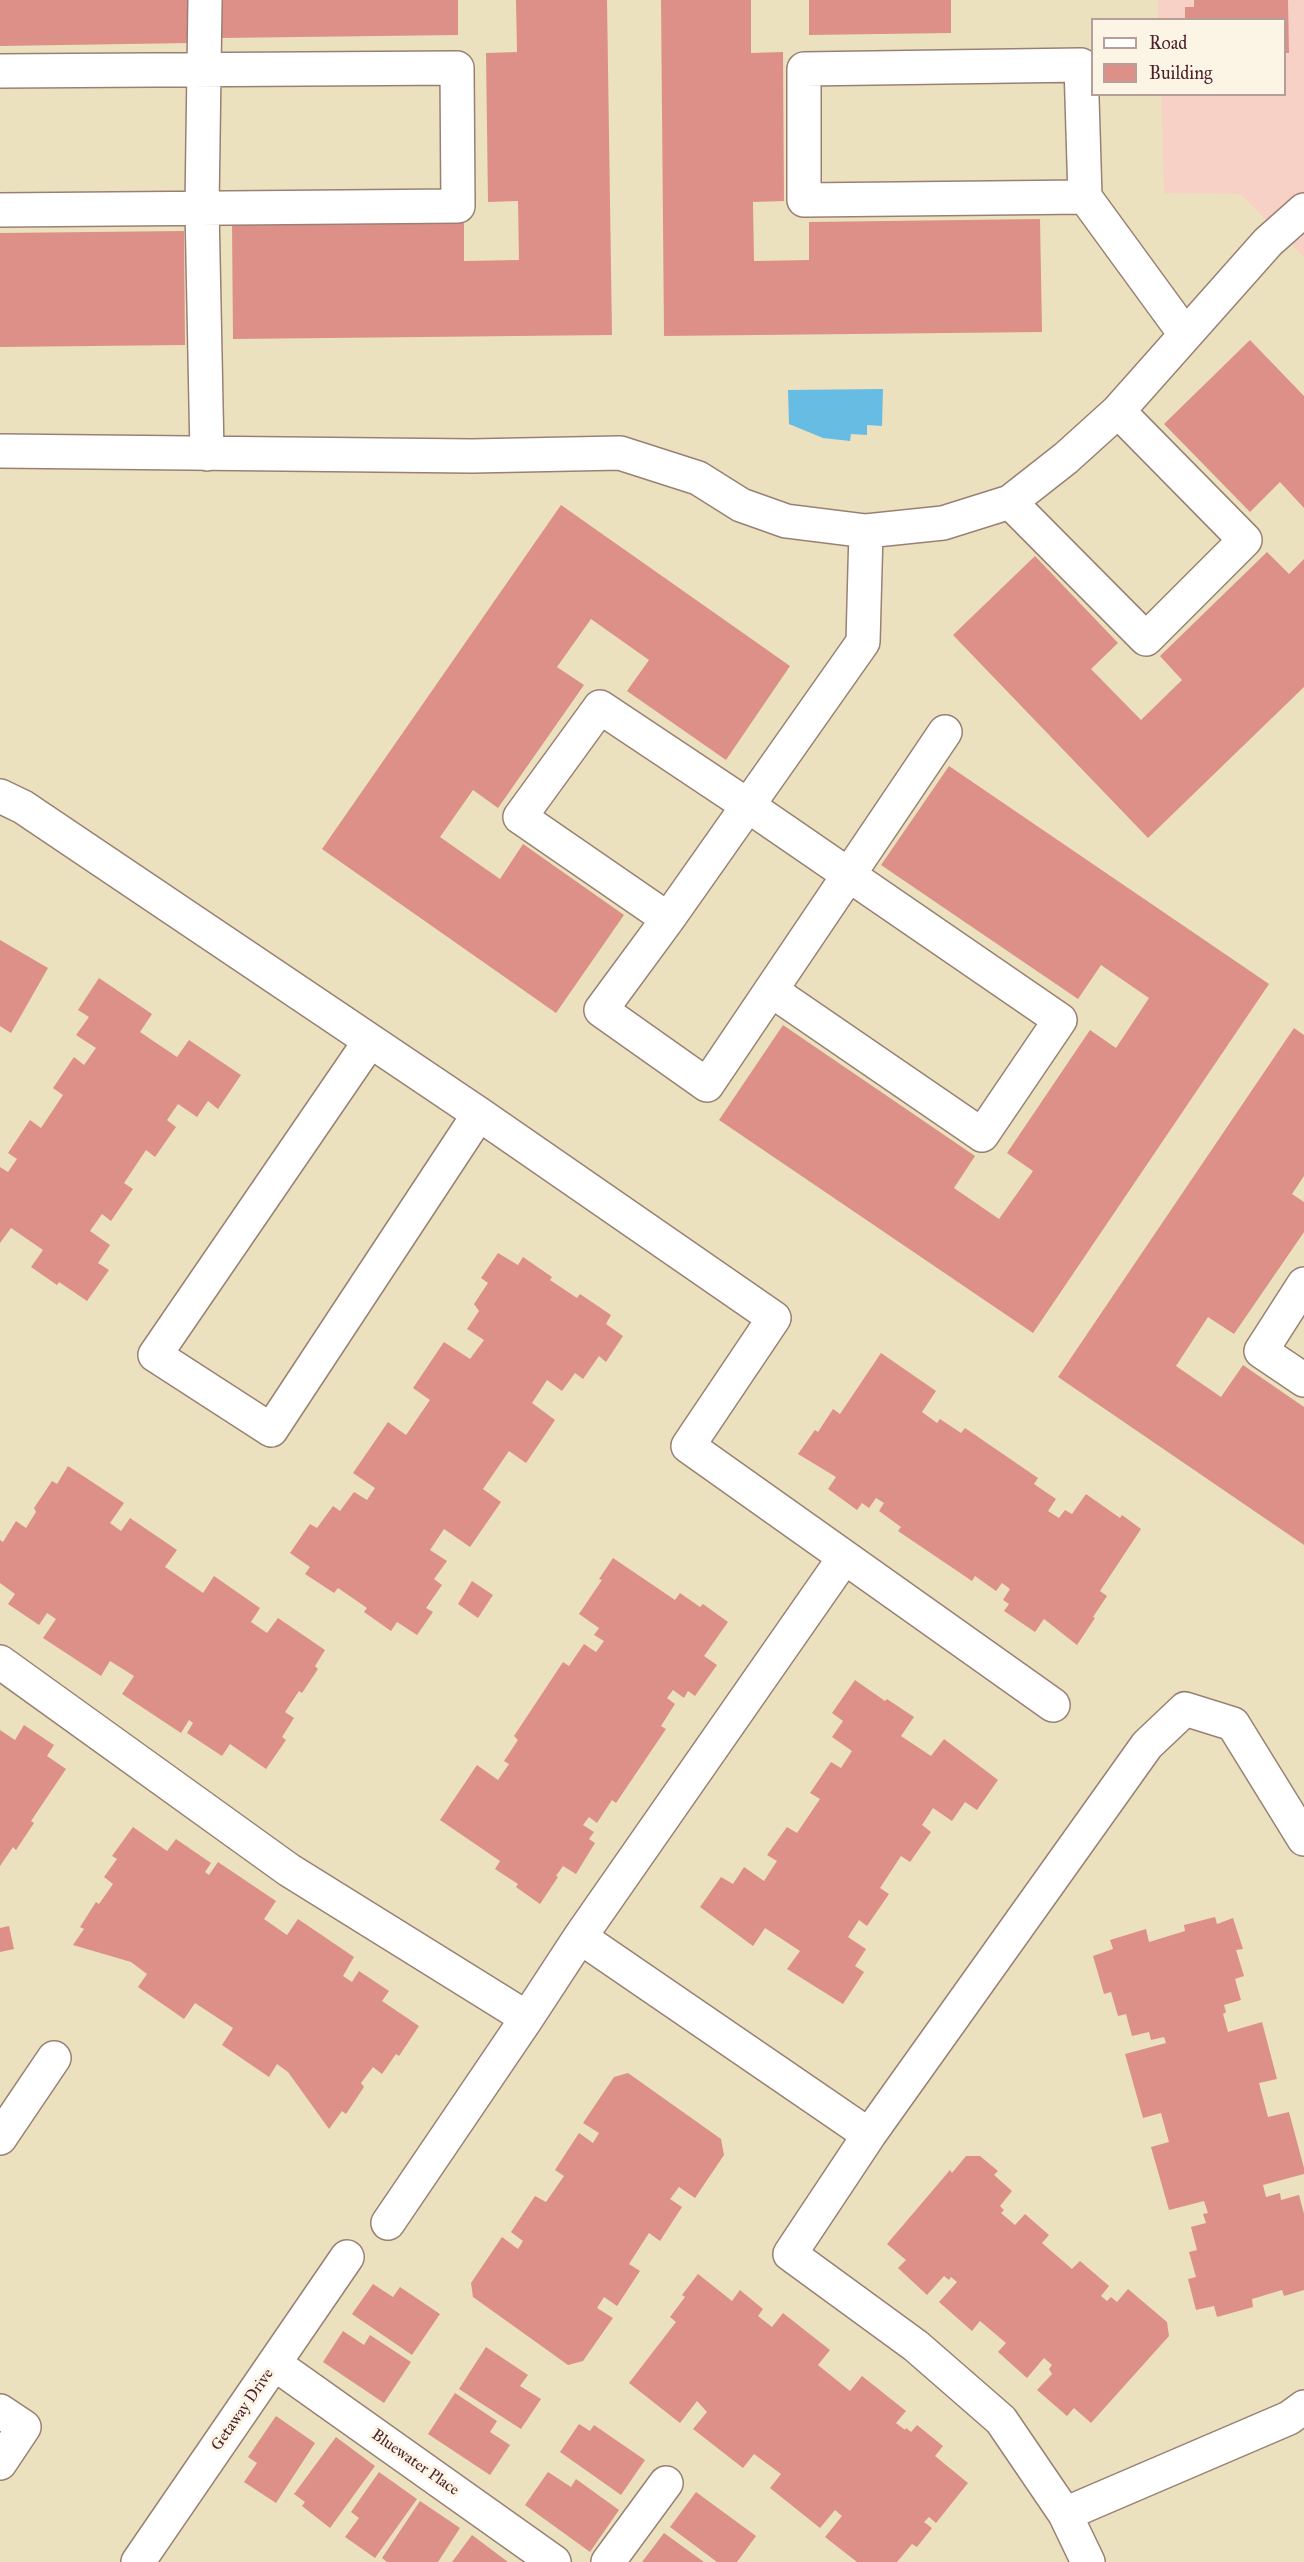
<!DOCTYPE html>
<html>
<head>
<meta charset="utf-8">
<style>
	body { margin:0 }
	#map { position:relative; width:1304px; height:2562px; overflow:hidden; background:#ebe1be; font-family:"IM FELL Great Primer",serif }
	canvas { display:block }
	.legend { position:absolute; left:1091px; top:18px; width:195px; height:78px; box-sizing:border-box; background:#fcf5e5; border:2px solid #b59f9b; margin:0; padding:8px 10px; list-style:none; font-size:18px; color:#4a1f2b }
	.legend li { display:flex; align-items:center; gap:12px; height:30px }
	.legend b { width:30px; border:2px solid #b59f9b }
</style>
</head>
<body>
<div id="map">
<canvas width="1304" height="2562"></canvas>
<ul class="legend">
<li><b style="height:8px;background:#fff"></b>Road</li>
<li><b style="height:16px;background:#dd9088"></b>Building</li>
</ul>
</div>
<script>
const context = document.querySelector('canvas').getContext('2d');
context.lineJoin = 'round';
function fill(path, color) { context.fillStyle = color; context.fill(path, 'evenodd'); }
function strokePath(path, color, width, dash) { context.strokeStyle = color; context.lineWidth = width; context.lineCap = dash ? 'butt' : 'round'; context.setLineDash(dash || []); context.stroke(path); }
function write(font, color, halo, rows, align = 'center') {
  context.font = font + ' "IM FELL Great Primer",serif'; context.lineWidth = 6; context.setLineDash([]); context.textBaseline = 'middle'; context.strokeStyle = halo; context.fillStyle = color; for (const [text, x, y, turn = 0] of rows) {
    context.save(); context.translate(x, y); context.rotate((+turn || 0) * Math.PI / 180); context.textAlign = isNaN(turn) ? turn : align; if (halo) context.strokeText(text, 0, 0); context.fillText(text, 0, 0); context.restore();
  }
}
fill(new Path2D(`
	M 1158,0 L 1304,0 L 1304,257 L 1240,194 L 1164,193 L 1161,95 L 1284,94 L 1284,20 L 1158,19 Z`), '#f7d1c6');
fill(new Path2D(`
	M 883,389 L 882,426 L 867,425 L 867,435 L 851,434 L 850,441 L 823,438 L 789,424 L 788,390 Z`), '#67bce4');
fill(new Path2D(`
	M 0,0 L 189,0 L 190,43 L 0,46 Z
	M 220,0 L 458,0 L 458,35 L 220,38 Z
	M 516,0 L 607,0 L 612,335 L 233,339 L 232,225 L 464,222 L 464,261 L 519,260 L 518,201 L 488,202 L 486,53 L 517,52 Z
	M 661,0 L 751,0 L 751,53 L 783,52 L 784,201 L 753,202 L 754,261 L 809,260 L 809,222 L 1040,219 L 1042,332 L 664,336 Z
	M 809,0 L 951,0 L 951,33 L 809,35 Z
	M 1194,0 L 1288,0 L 1289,53 L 1284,53 L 1284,20 L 1185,20 L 1185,7 L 1194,7 Z
	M 184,231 L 185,345 L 0,347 L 0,233 Z
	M 1250,340 L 1304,396 L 1304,508 L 1280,482 L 1250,512 L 1164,424 Z
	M 561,505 L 790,666 L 726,760 L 627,691 L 649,660 L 591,619 L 557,667 L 584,685 L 498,808 L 473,790 L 440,837 L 500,879 L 523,844 L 624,915 L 556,1013 L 322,849 Z
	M 1267,552 L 1289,574 L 1304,559 L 1304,687 L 1148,838 L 953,635 L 1035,556 L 1118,643 L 1091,669 L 1141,720 L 1182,680 L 1160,656 Z
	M 949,766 L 1269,984 L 1033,1333 L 719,1120 L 783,1025 L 975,1156 L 954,1188 L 999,1219 L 1033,1171 L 1007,1153 L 1090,1030 L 1116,1048 L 1149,998 L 1101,965 L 1078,999 L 881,865 Z
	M 0,940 L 48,968 L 11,1033 L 0,1026 Z
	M 99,978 L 152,1014 L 140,1032 L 177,1057 L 189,1040 L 241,1075 L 218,1109 L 208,1101 L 197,1117 L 178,1104 L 167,1120 L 176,1127 L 155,1157 L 146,1150 L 124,1183 L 133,1189 L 111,1221 L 102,1214 L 90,1231 L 110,1245 L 98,1263 L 109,1270 L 87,1301 L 59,1282 L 57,1285 L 31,1267 L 43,1250 L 11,1228 L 0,1243 L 0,1167 L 8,1172 L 17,1159 L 8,1153 L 30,1120 L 41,1128 L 63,1095 L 53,1088 L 74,1057 L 84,1065 L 96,1048 L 76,1035 L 89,1017 L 78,1010 Z
	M 1294,1028 L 1304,1035 L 1304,1176 L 1292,1194 L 1304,1202 L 1304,1232 L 1234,1334 L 1208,1317 L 1176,1366 L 1221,1397 L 1243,1365 L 1304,1407 L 1304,1545 L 1058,1377 Z
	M 498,1253 L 518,1265 L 523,1257 L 552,1277 L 550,1280 L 577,1298 L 580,1294 L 611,1315 L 606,1324 L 623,1336 L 606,1362 L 599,1356 L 583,1379 L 575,1373 L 562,1391 L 547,1380 L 532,1403 L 555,1420 L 526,1463 L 509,1451 L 483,1489 L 501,1502 L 470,1547 L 444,1529 L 430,1550 L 447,1561 L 434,1579 L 442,1585 L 426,1608 L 433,1612 L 417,1635 L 397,1622 L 391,1631 L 364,1612 L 367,1608 L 338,1588 L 334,1593 L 305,1574 L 310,1567 L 290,1553 L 310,1524 L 317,1528 L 333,1506 L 340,1511 L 354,1492 L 367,1500 L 375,1488 L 353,1473 L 388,1422 L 406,1435 L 430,1400 L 413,1388 L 444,1342 L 470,1359 L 484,1340 L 467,1329 L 479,1311 L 474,1304 L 488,1283 L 481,1278 Z
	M 881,1353 L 936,1391 L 922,1412 L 937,1423 L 940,1419 L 961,1433 L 965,1428 L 1038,1478 L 1034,1484 L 1056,1499 L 1048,1511 L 1059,1518 L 1065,1510 L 1072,1514 L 1086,1494 L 1120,1518 L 1122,1515 L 1141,1529 L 1100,1591 L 1107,1596 L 1093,1617 L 1095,1618 L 1077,1645 L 1044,1619 L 1035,1632 L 1004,1611 L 1009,1604 L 1003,1600 L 1010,1589 L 1002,1583 L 996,1591 L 975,1576 L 972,1581 L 898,1531 L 901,1527 L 879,1511 L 884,1503 L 876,1498 L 869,1508 L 862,1503 L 857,1510 L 828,1489 L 836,1477 L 798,1454 L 815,1430 L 818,1432 L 833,1409 L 840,1414 Z
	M 68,1466 L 124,1503 L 110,1523 L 121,1531 L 130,1518 L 177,1550 L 165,1567 L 203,1593 L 214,1576 L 260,1608 L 251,1622 L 267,1633 L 278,1618 L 325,1650 L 315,1666 L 318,1669 L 302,1693 L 299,1691 L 285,1712 L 294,1718 L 282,1737 L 286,1740 L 266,1769 L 230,1744 L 222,1756 L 187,1733 L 193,1723 L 189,1720 L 181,1733 L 122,1694 L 134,1676 L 110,1661 L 101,1676 L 43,1638 L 56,1619 L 47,1613 L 39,1625 L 8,1604 L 15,1594 L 0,1583 L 0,1540 L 3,1542 L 16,1521 L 26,1528 L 36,1512 L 34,1508 L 52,1481 L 57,1484 Z
	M 613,1558 L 675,1600 L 680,1593 L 700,1607 L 703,1604 L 728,1622 L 704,1656 L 717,1665 L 695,1696 L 688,1691 L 684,1698 L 673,1690 L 667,1698 L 675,1704 L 661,1726 L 666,1729 L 616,1803 L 612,1800 L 597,1823 L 589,1817 L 583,1825 L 594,1832 L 589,1839 L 595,1843 L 576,1874 L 563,1866 L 556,1876 L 558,1877 L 540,1904 L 516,1887 L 518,1884 L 495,1869 L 500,1861 L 440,1820 L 477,1765 L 498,1780 L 509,1764 L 504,1761 L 518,1740 L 514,1736 L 563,1662 L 569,1666 L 584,1644 L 596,1652 L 604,1641 L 594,1635 L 599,1628 L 579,1614 L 602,1580 L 599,1579 Z
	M 472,1581 L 493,1595 L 478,1618 L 458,1604 Z
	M 855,1680 L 885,1701 L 887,1699 L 914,1717 L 901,1736 L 931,1756 L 944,1739 L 998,1780 L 977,1810 L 965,1802 L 952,1821 L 933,1808 L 922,1825 L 931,1832 L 910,1862 L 901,1856 L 880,1888 L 889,1894 L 867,1926 L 859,1920 L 848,1937 L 866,1949 L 855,1966 L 864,1972 L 843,2004 L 787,1969 L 800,1951 L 765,1928 L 753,1946 L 700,1907 L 721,1877 L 733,1884 L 744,1867 L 764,1881 L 777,1861 L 767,1855 L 787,1827 L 797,1833 L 820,1799 L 810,1793 L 831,1762 L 841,1768 L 852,1751 L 832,1737 L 843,1721 L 832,1713 Z
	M 24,1725 L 54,1745 L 47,1756 L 66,1769 L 31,1821 L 34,1823 L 16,1850 L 13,1847 L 0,1866 L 0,1730 L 15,1740 Z
	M 133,1827 L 167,1851 L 176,1839 L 211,1863 L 205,1872 L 209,1875 L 218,1862 L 276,1901 L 264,1919 L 287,1935 L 298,1919 L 354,1957 L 343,1976 L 352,1982 L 359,1971 L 389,1991 L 382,2001 L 419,2026 L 399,2056 L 396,2054 L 382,2074 L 373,2067 L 361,2083 L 364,2087 L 346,2114 L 342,2111 L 329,2129 L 288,2072 L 277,2064 L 269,2077 L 222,2045 L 233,2028 L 195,2003 L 184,2019 L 138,1987 L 147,1974 L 131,1962 L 73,1945 L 84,1929 L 80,1927 L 96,1902 L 99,1904 L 113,1884 L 104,1877 L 117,1859 L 112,1856 Z
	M 1215,1917 L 1217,1924 L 1233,1918 L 1243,1949 L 1236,1950 L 1244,1976 L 1235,1979 L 1241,2000 L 1224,2005 L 1226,2012 L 1223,2014 L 1228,2032 L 1262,2022 L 1277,2079 L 1259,2083 L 1268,2117 L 1289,2112 L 1304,2168 L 1304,2174 L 1263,2185 L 1266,2197 L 1280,2193 L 1281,2200 L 1299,2195 L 1304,2214 L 1304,2290 L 1284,2296 L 1282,2290 L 1252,2299 L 1253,2307 L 1217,2317 L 1214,2306 L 1196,2310 L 1188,2279 L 1196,2277 L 1189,2252 L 1197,2250 L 1191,2227 L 1206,2223 L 1203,2214 L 1208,2213 L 1204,2201 L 1169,2210 L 1151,2147 L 1169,2142 L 1161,2113 L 1143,2118 L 1125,2054 L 1166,2043 L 1164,2037 L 1151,2040 L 1149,2032 L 1132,2036 L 1126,2014 L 1118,2016 L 1111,1992 L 1104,1994 L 1093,1956 L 1113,1949 L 1110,1940 L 1146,1929 L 1149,1942 L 1185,1931 L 1184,1925 Z
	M 9,1926 L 14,1949 L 0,1952 L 0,1928 Z
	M 628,2073 L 721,2139 L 724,2155 L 695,2198 L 679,2187 L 670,2199 L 682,2207 L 660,2241 L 649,2233 L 629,2264 L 640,2271 L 617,2306 L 604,2297 L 597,2308 L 613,2318 L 583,2361 L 568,2365 L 473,2297 L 471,2283 L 502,2237 L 518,2249 L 523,2241 L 511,2232 L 535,2196 L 546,2202 L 564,2176 L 555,2170 L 579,2133 L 593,2143 L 599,2133 L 583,2123 L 614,2077 Z
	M 966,2156 L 980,2156 L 998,2171 L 994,2175 L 1012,2191 L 1000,2206 L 1004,2210 L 1001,2213 L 1015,2225 L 1025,2214 L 1049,2235 L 1042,2243 L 1072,2269 L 1080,2261 L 1109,2286 L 1101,2296 L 1107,2301 L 1111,2297 L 1117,2302 L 1128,2289 L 1167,2322 L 1169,2336 L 1091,2423 L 1074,2408 L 1067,2416 L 1037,2390 L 1052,2374 L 1049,2369 L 1052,2365 L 1044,2358 L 1027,2378 L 998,2352 L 1006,2343 L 980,2321 L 972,2331 L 939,2302 L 957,2282 L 951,2277 L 949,2280 L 944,2276 L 927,2295 L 898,2268 L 906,2260 L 887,2244 L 950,2170 L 952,2173 Z
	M 698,2274 L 732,2301 L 740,2290 L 763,2309 L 758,2316 L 772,2327 L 783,2313 L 830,2350 L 818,2365 L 850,2391 L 862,2376 L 906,2411 L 896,2423 L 905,2430 L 906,2428 L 911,2432 L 917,2425 L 943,2446 L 935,2456 L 968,2483 L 936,2523 L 929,2517 L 924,2522 L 932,2528 L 917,2547 L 912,2544 L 897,2562 L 857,2562 L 825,2537 L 842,2516 L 835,2510 L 820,2528 L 770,2488 L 781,2474 L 754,2454 L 743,2468 L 693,2429 L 707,2412 L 697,2401 L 680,2423 L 629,2383 L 676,2322 L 670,2317 L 685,2297 L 682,2295 Z
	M 373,2284 L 393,2297 L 400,2287 L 440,2314 L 412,2355 L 352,2314 Z
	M 343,2331 L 364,2345 L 370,2335 L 411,2362 L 384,2403 L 323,2362 Z
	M 486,2347 L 528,2375 L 520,2386 L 541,2399 L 521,2429 L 459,2389 Z
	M 455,2393 L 497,2421 L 490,2432 L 510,2445 L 490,2475 L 428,2434 Z
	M 276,2416 L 315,2443 L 276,2503 L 244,2482 L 257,2463 L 248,2457 Z
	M 579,2424 L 590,2431 L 594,2425 L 645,2460 L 621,2495 L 560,2452 Z
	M 336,2437 L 375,2466 L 330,2528 L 302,2506 L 305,2502 L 294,2494 Z
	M 379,2472 L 417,2499 L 375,2558 L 345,2537 L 359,2518 L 351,2512 Z
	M 548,2472 L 571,2487 L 576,2479 L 619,2510 L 590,2552 L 525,2505 Z
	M 696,2492 L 756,2536 L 737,2562 L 717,2562 L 670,2527 Z
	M 420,2501 L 460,2528 L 438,2562 L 387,2562 L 382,2558 Z
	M 664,2533 L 704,2562 L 642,2562 Z
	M 472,2535 L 508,2562 L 452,2562 Z`), '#dd9088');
const minor = new Path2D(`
	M 205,0 L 202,208 L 207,454
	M 0,71 L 457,68 L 458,206 L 0,210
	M 1085,197 L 1081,65 L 804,69 L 804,200 L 1085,197 L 1185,334
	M 0,451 L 472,456 L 620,453 L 698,478 L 741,505 L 786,521 L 866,531 L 943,523 L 1010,502 L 1066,458 L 1118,411 L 1268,242 L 1304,210
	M 1010,502 L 1146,639 L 1245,540 L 1118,411
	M 866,531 L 863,642 L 668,919 L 601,1010 L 707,1085 L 945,732
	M 0,796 L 23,807 L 479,1114 L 774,1318 L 688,1446 L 1053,1705
	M 668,919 L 520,817 L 600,707 L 747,805 L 1060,1020 L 982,1135 L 772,991
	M 370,1041 L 155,1355 L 271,1430 L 479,1114
	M 1304,1284 L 1261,1351 L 1304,1380
	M 0,1662 L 289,1870 L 527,2018
	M 580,1937 L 869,2135
	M 0,2138 L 54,2058
	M 388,2223 L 527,2018 L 580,1937 L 844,1558
	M 275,2364 L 554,2562
	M 0,2411 L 24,2427 L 0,2463
	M 1065,2514 L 1289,2418 L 1304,2407
	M 138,2562 L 347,2257
	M 608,2562 L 666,2483
	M 1088,2562 L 1065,2514 L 1001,2420 L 916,2346 L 790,2254 L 869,2135 L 1147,1745 L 1185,1709 L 1233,1724 L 1304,1839`);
strokePath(minor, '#9a8074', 36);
strokePath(minor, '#fff', 33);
write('16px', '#4a1f2b', '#fcf5e5', [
	["Getaway Drive",243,2410,-55],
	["Bluewater Place",415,2463,35]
]);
</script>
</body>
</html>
